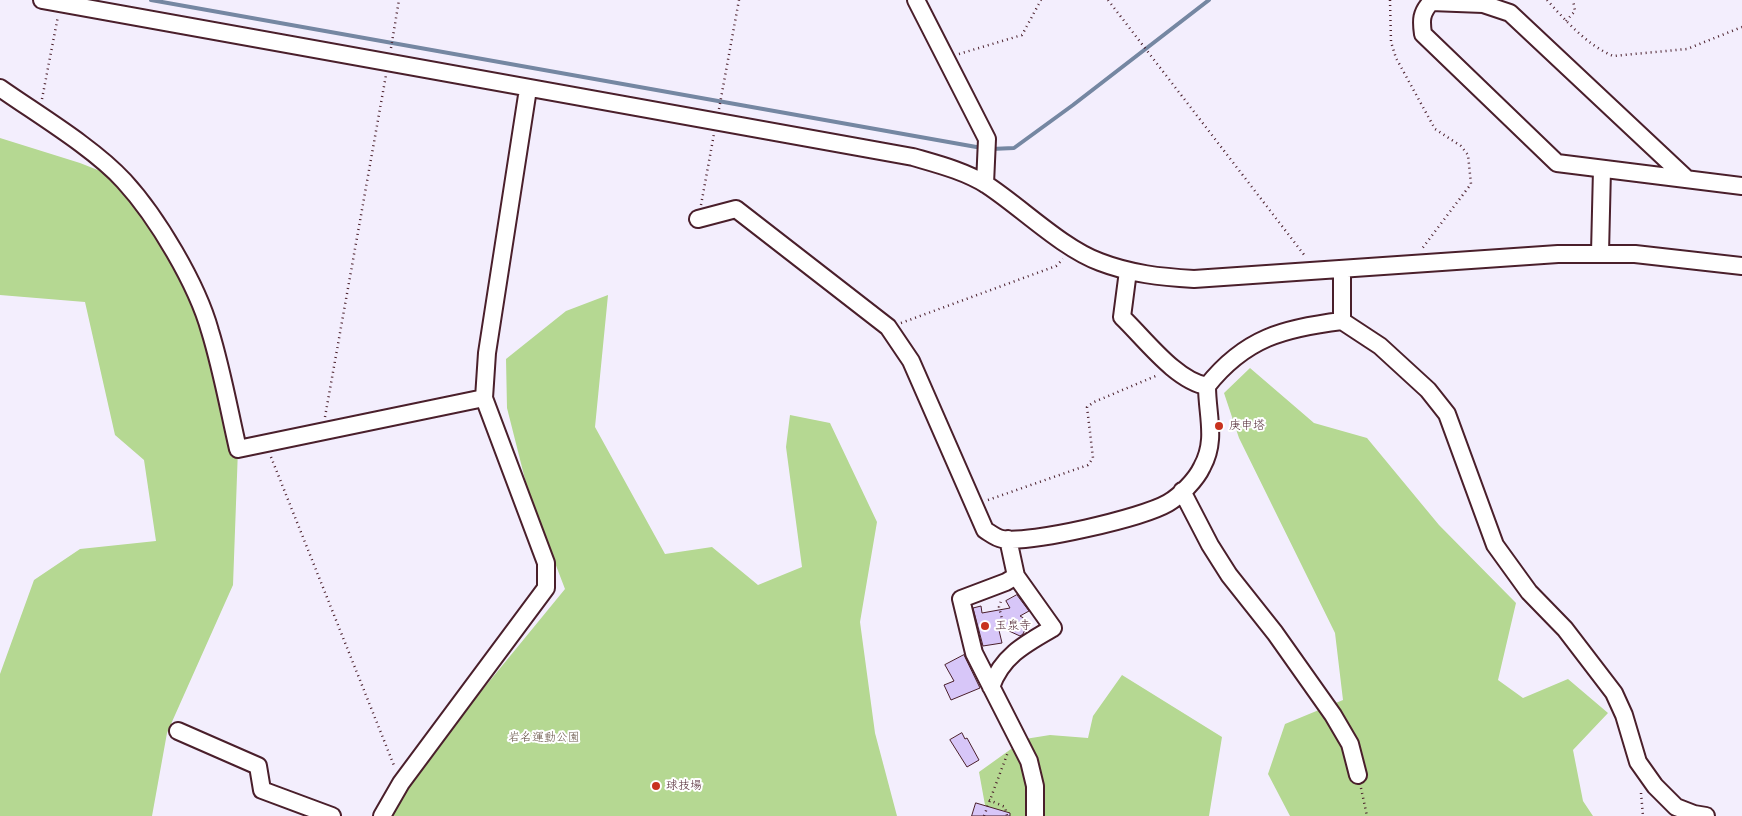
<!DOCTYPE html>
<html>
<head>
<meta charset="utf-8">
<style>
	body { margin:0 }
	canvas { display:block; background:#f3eefd }
</style>
</head>
<body>
<canvas width="1742" height="816"></canvas>
<script>
const context = document.querySelector('canvas').getContext('2d');
context.lineJoin = 'round';
function fill(path, color) { context.fillStyle = color; context.fill(path, 'evenodd'); }
function strokePath(path, color, width, dash) { context.strokeStyle = color; context.lineWidth = width; context.lineCap = dash ? 'butt' : 'round'; context.setLineDash(dash || []); context.stroke(path); }
function write(font, color, halo, rows, align = 'center') {
  context.font = font + ' "Balsamiq Sans","Klee One",sans-serif'; context.lineWidth = 4; context.setLineDash([]); context.textBaseline = 'middle'; context.strokeStyle = halo; context.fillStyle = color; for (const [text, x, y, turn = 0] of rows) {
    context.save(); context.translate(x, y); context.rotate((+turn || 0) * Math.PI / 180); context.textAlign = isNaN(turn) ? turn : align; if (halo) context.strokeText(text, 0, 0); context.fillText(text, 0, 0); context.restore();
  }
}
fill(new Path2D(`
	M 0,138 L 80,163 L 123,180 L 156,222 L 210,330 L 238,449 L 233,585 L 167,733 L 152,816 L 0,816 L 0,674 L 34,580 L 80,549 L 156,541 L 144,460 L 115,435 L 85,302 L 0,295 Z
	M 608,295 L 595,427 L 665,554 L 712,547 L 758,585 L 802,567 L 786,447 L 790,415 L 830,423 L 877,522 L 860,622 L 875,733 L 897,816 L 379,816 L 565,589 L 529,495 L 507,408 L 506,359 L 566,311 Z
	M 1250,368 L 1314,423 L 1367,438 L 1439,525 L 1516,603 L 1498,680 L 1523,698 L 1568,679 L 1608,713 L 1573,750 L 1583,801 L 1593,816 L 1290,816 L 1268,774 L 1285,724 L 1343,700 L 1335,633 L 1239,438 L 1224,393 Z
	M 1122,675 L 1222,737 L 1209,816 L 987,816 L 979,772 L 1025,739 L 1050,735 L 1088,738 L 1093,716 Z`), '#b5d892');
strokePath(new Path2D(`
	M 151,0 L 982,148
	M 991,149 L 1014,148 L 1073,105 L 1209,0`), '#7587a2', 4);
const building = new Path2D(`
	M 1017,595 L 1029,611 L 1020,616 L 1029,621 L 1023,634 L 1020,636 L 998,626 L 1002,643 L 983,646 L 973,608 L 981,606 L 982,613 L 1010,608 L 1006,601 Z
	M 964,655 L 980,688 L 951,700 L 944,685 L 954,681 L 945,665 Z
	M 962,733 L 965,739 L 967,738 L 979,760 L 967,767 L 950,740 Z
	M 976,803 L 1010,813 L 1010,816 L 972,816 Z`);
fill(building, '#d7c6f8');
strokePath(building, '#4a1f2b', 1);
const minor = new Path2D(`
	M 42,0 L 913,157 C 937,164 965,171 987,185 C 1022,208 1062,248 1100,262 C 1131,274 1161,277 1194,279 L 1558,254 L 1635,254 L 1742,266
	M 916,0 L 987,139 L 985,184
	M 0,88 C 37,114 94,148 124,181 C 157,217 197,284 210,331 C 222,370 229,410 238,449 L 484,398
	M 1687,179 L 1510,13 L 1483,4 L 1431,2 C 1421,13 1421,20 1423,34 L 1557,163 L 1742,186
	M 698,219 L 736,209 L 888,327 L 911,361 L 985,530 C 990,533 996,538 1002,539 C 1030,544 1142,518 1168,503 C 1180,496 1196,480 1202,467 C 1217,440 1207,415 1207,386 C 1245,338 1284,328 1342,321 L 1342,269
	M 1600,253 L 1602,169
	M 1128,271 L 1122,317 C 1145,339 1176,381 1207,386
	M 1342,321 L 1380,346 L 1428,390 L 1447,414 L 1495,545 L 1529,592 L 1565,629 L 1614,693 L 1624,715 L 1638,762 L 1655,786 L 1676,807 L 1694,814 L 1706,816
	M 1182,491 L 1210,545 L 1229,575 L 1275,633 L 1333,715 L 1350,744 L 1358,775
	M 1008,539 L 1016,576 L 1006,582 L 961,599 L 974,653 L 1029,761 L 1035,786 L 1035,816
	M 991,687 C 1002,656 1025,644 1053,628 L 1016,576
	M 178,731 L 258,766 L 262,790 L 332,816
	M 382,816 L 401,783 L 546,588 L 546,563 L 484,398 L 487,353 L 528,89`);
strokePath(minor, '#4a1f2b', 20);
strokePath(new Path2D(`
	M 1108,0 L 1305,256
	M 1390,0 L 1391,42 L 1396,58 L 1435,129 L 1461,146 L 1468,155 L 1471,184 L 1421,250
	M 1547,0 C 1566,21 1587,45 1613,56 L 1687,49 L 1742,27
	M 1566,21 L 1575,11 L 1573,0
	M 391,48 L 399,0
	M 959,54 L 1022,35 L 1041,0
	M 42,99 L 58,16
	M 719,109 L 739,0
	M 701,205 L 714,134
	M 901,323 L 1056,266 L 1063,259
	M 325,417 L 386,75
	M 271,457 L 395,768
	M 988,500 L 1088,465 L 1093,458 L 1087,407 L 1094,402 L 1158,375
	M 999,623 L 1003,623 L 999,607 L 1002,598
	M 1361,788 L 1367,816
	M 1641,793 L 1643,816
	M 989,800 L 1005,807 L 1007,816
	M 984,816 L 1008,752`), '#4a1f2b', 2.5, [1, 4]);
strokePath(minor, '#fff', 16);
for (const [x, y, r, color] of [
	[1219,426,5,"#c8321e"],
	[985,626,5,"#c8321e"],
	[656,786,5,"#c8321e"]
]) { const dot = new Path2D(); dot.arc(x, y, r, 0, 2 * Math.PI); context.fillStyle = color; context.fill(dot); strokePath(dot, '#fff', 2); }
write('12px', '#4a1f2b', '#fff', [
	["庚申塔",1229,426],
	["玉泉寺",995,626],
	["球技場",666,786]
], 'left');
write('12px', '#6a564a', '#fff', [
	["岩名運動公園",544,738]
]);
</script>
</body>
</html>
